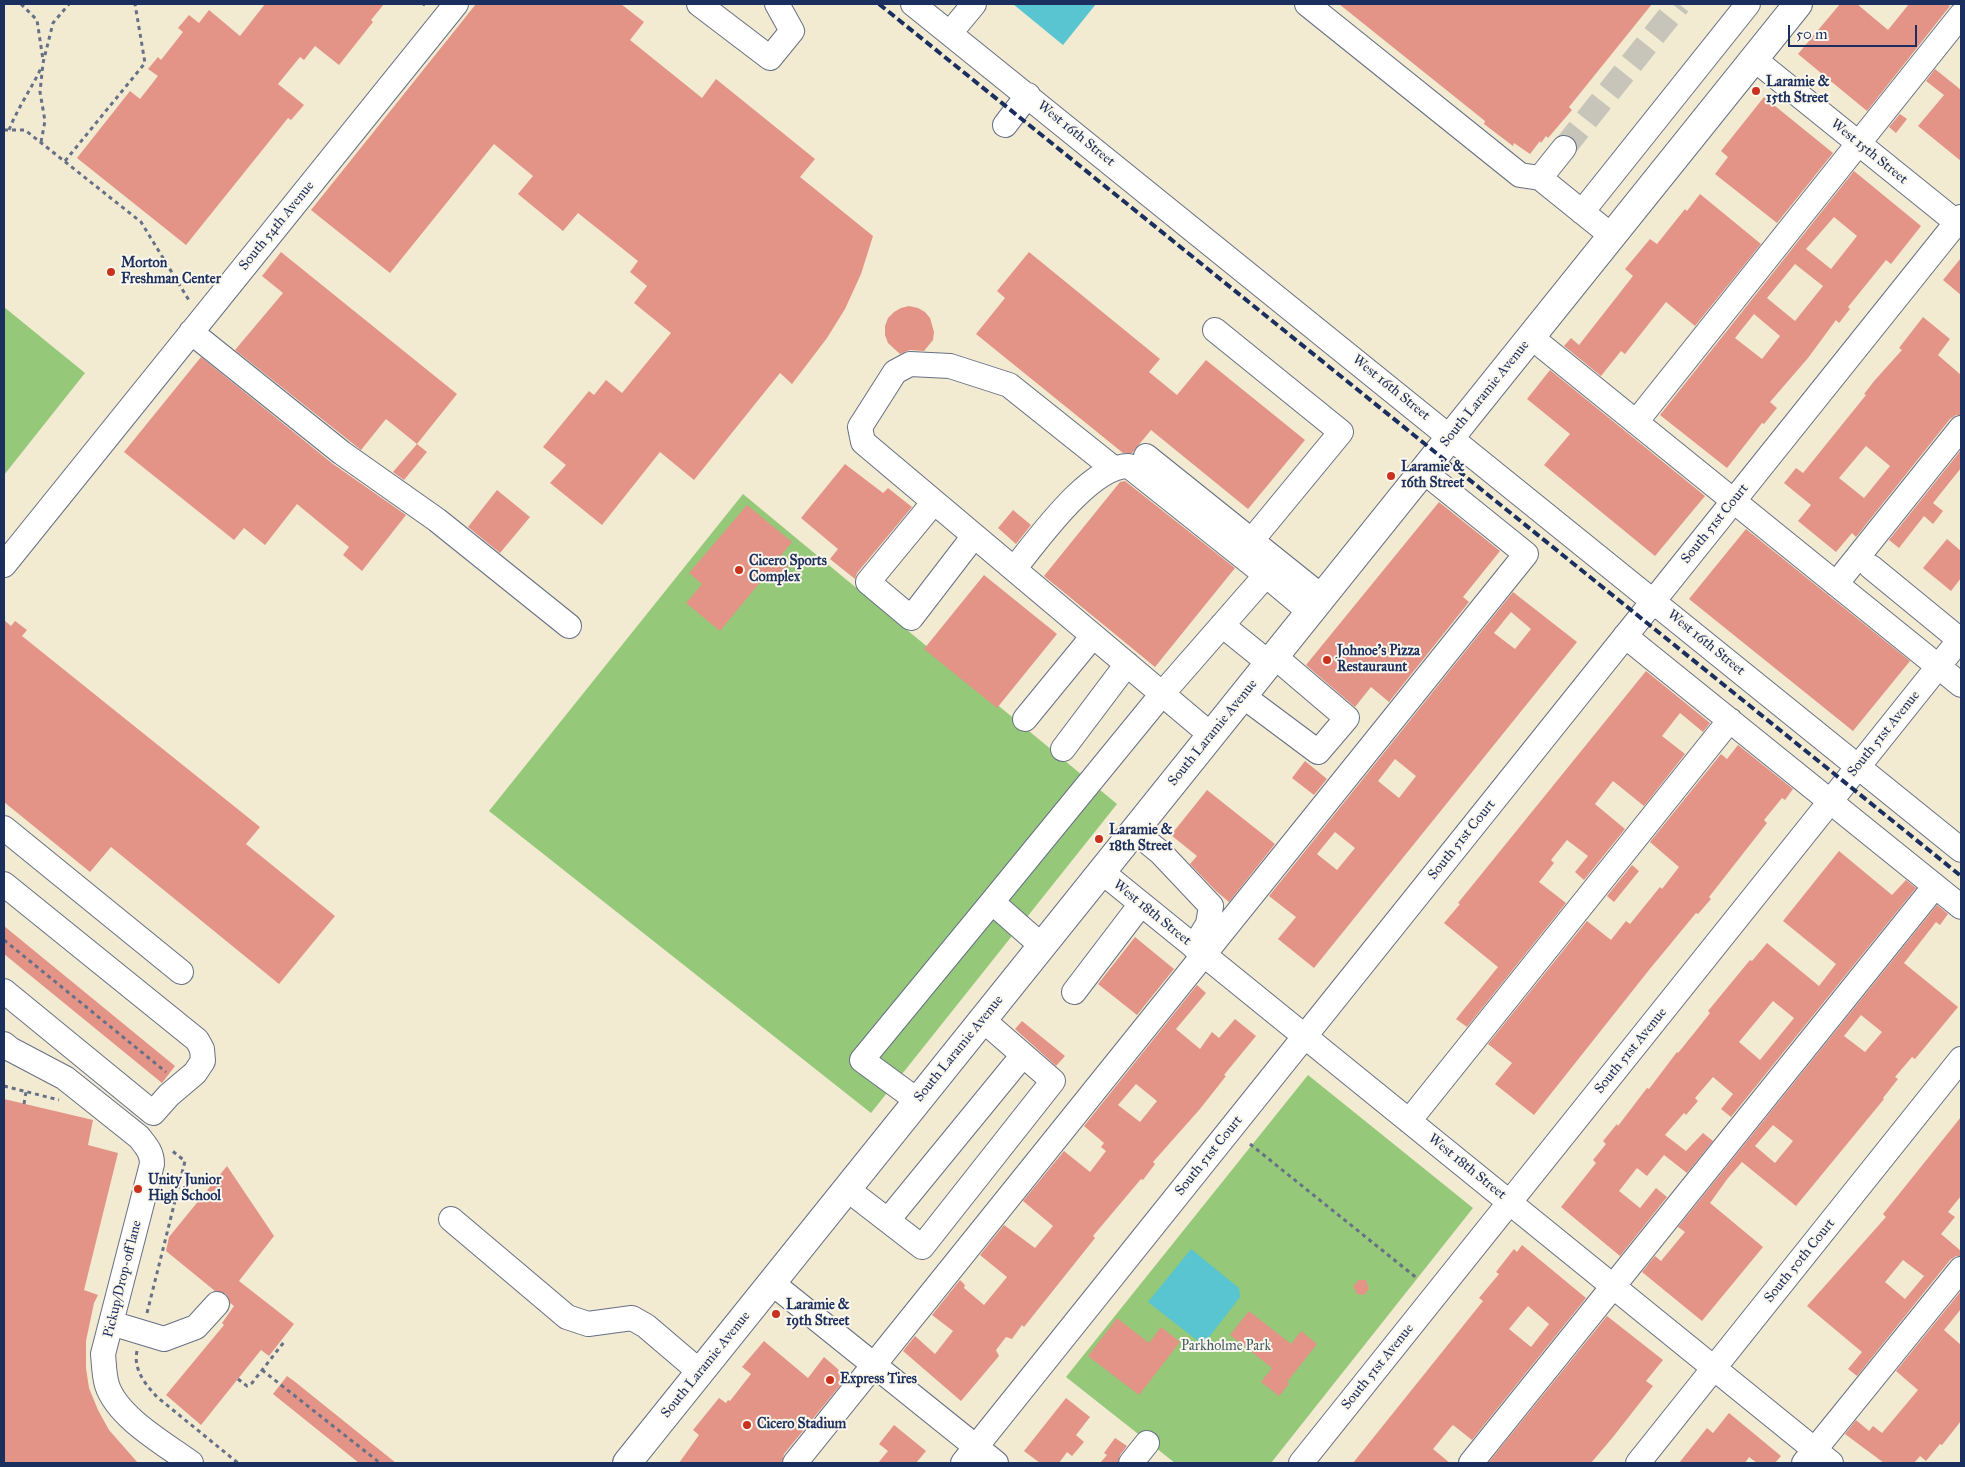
<!DOCTYPE html>
<html>
<head>
<meta charset="utf-8">
<style>
	body { margin:0 }
	#map { position:relative; width:1965px; height:1467px; overflow:hidden; background:#f2ead1; font-family:"IM FELL Great Primer",serif }
	canvas { display:block }
	.frame { position:absolute; inset:0; border:5px solid #1b2f5e; pointer-events:none }
	.scale { position:absolute; left:1788px; top:25px; width:129px; height:22px; box-sizing:border-box; border:2px solid #1b2f5e; border-top:0; padding-left:6px; font-size:15px; line-height:18px; white-space:nowrap; color:#1b2f5e; -webkit-text-stroke:4px #fbf7ec; paint-order:stroke }
</style>
</head>
<body>
<div id="map">
<canvas width="1965" height="1467"></canvas>
<div class="frame"></div>
<div class="scale">50 m</div>
</div>
<script>
const context = document.querySelector('canvas').getContext('2d');
context.lineJoin = 'round';
function fill(path, color) { context.fillStyle = color; context.fill(path, 'evenodd'); }
function strokePath(path, color, width, dash) { context.strokeStyle = color; context.lineWidth = width; context.lineCap = dash ? 'butt' : 'round'; context.setLineDash(dash || []); context.stroke(path); }
function write(font, color, halo, rows, align = 'center') {
  context.font = font + ' "IM FELL Great Primer",serif'; context.lineWidth = 4; context.setLineDash([]); context.textBaseline = 'middle'; context.strokeStyle = halo; context.fillStyle = color; for (const [text, x, y, turn = 0] of rows) {
    context.save(); context.translate(x, y); context.rotate((+turn || 0) * Math.PI / 180); context.textAlign = isNaN(turn) ? turn : align; if (halo) context.strokeText(text, 0, 0); context.fillText(text, 0, 0); context.restore();
  }
}
fill(new Path2D(`
	M 4,307 L 85,373 L 4,475 Z
	M 743,494 L 1117,804 L 871,1113 L 489,811 Z
	M 1308,1075 L 1473,1208 L 1271,1463 L 1175,1463 L 1066,1377 Z`), '#95c879');
fill(new Path2D(`
	M 1013,4 L 1096,4 L 1063,45 Z
	M 1191,1249 L 1239,1288 L 1240,1297 L 1203,1345 L 1148,1302 Z`), '#58c5d1');
fill(new Path2D(`
	M 265,4 L 384,4 L 371,20 L 373,22 L 339,65 L 315,46 L 304,60 L 300,57 L 278,84 L 304,105 L 291,120 L 288,118 L 186,245 L 77,158 L 130,91 L 140,99 L 158,76 L 148,69 L 158,57 L 161,60 L 183,32 L 178,28 L 189,15 L 199,23 L 209,10 L 240,36 Z
	M 476,4 L 621,4 L 644,22 L 630,40 L 702,98 L 716,79 L 815,159 L 800,177 L 873,236 L 861,274 L 845,309 L 827,338 L 792,384 L 780,373 L 694,480 L 660,452 L 602,525 L 550,483 L 566,465 L 543,447 L 589,391 L 594,395 L 606,380 L 622,393 L 671,333 L 634,303 L 647,286 L 630,272 L 638,261 L 578,213 L 563,231 L 518,194 L 533,176 L 494,144 L 390,273 L 311,210 Z
	M 1339,4 L 1652,4 L 1569,107 L 1572,110 L 1548,138 L 1546,136 L 1541,143 L 1540,141 L 1530,154 L 1514,143 L 1513,146 L 1484,124 L 1485,121 Z
	M 1840,4 L 1857,4 L 1888,30 L 1909,4 L 1947,4 L 1950,6 L 1867,111 L 1798,54 Z
	M 1935,69 L 1961,90 L 1961,161 L 1918,126 L 1944,95 L 1926,81 Z
	M 1764,97 L 1833,153 L 1777,223 L 1715,174 L 1728,157 L 1721,151 Z
	M 1900,114 L 1907,119 L 1896,133 L 1889,127 Z
	M 1854,171 L 1921,226 L 1891,264 L 1886,260 L 1848,307 L 1850,309 L 1839,323 L 1836,320 L 1808,358 L 1770,402 L 1777,408 L 1764,424 L 1762,423 L 1727,468 L 1660,415 ZM 1834,217 L 1857,236 L 1831,269 L 1806,249 ZM 1795,264 L 1823,286 L 1795,321 L 1767,298 ZM 1754,314 L 1780,336 L 1762,359 L 1735,338 Z
	M 1700,194 L 1761,244 L 1695,326 L 1666,302 L 1625,354 L 1621,351 L 1601,376 L 1564,346 L 1571,338 L 1579,345 L 1633,276 L 1625,269 L 1650,239 L 1657,244 L 1685,209 L 1687,211 Z
	M 281,252 L 457,394 L 417,444 L 386,419 L 361,450 L 235,350 L 283,293 L 262,276 Z
	M 1029,252 L 1160,359 L 1149,372 L 1177,395 L 1206,360 L 1305,440 L 1248,509 L 1151,430 L 1132,453 L 1123,453 L 976,334 L 1005,298 L 997,291 Z
	M 1961,258 L 1961,295 L 1943,280 Z
	M 909,306 L 918,308 L 925,312 L 930,318 L 934,332 L 933,340 L 924,351 L 910,350 L 900,354 L 888,343 L 885,335 L 885,326 L 888,318 L 894,312 L 901,308 Z
	M 1923,317 L 1950,339 L 1938,355 L 1961,375 L 1961,415 L 1956,415 L 1950,419 L 1856,537 L 1852,533 L 1836,552 L 1798,521 L 1811,505 L 1784,483 L 1796,468 L 1803,473 L 1866,395 L 1864,394 L 1875,380 L 1902,350 L 1899,348 ZM 1866,446 L 1890,466 L 1864,498 L 1839,478 Z
	M 201,357 L 333,464 L 406,515 L 362,571 L 343,555 L 349,547 L 297,504 L 265,545 L 244,528 L 234,540 L 124,452 Z
	M 1550,370 L 1705,496 L 1655,556 L 1544,465 L 1570,434 L 1527,399 Z
	M 417,444 L 427,452 L 404,480 L 393,472 Z
	M 1961,450 L 1961,468 L 1933,503 L 1943,511 L 1933,524 L 1924,516 L 1899,548 L 1889,540 Z
	M 845,464 L 883,493 L 888,488 L 912,507 L 857,573 L 855,579 L 830,559 L 838,549 L 801,518 Z
	M 1125,481 L 1235,568 L 1155,667 L 1044,576 L 1120,482 Z
	M 497,490 L 530,517 L 500,553 L 468,527 Z
	M 1439,502 L 1500,551 L 1463,597 L 1469,602 L 1389,702 L 1371,687 L 1355,707 L 1306,665 Z
	M 747,505 L 792,542 L 779,558 L 788,566 L 775,582 L 766,575 L 720,631 L 686,603 L 702,584 L 689,573 Z
	M 1013,510 L 1031,525 L 1016,544 L 998,528 Z
	M 1746,529 L 1910,661 L 1853,731 L 1689,599 Z
	M 1947,539 L 1961,551 L 1961,578 L 1951,591 L 1923,568 Z
	M 984,575 L 1057,634 L 997,708 L 924,649 Z
	M 1513,592 L 1577,642 L 1314,968 L 1278,939 L 1296,917 L 1269,896 ZM 1511,612 L 1531,629 L 1515,649 L 1494,633 ZM 1395,759 L 1416,776 L 1399,798 L 1378,781 ZM 1335,832 L 1355,848 L 1337,870 L 1317,854 Z
	M 4,620 L 11,626 L 15,621 L 27,630 L 22,636 L 260,827 L 246,844 L 335,916 L 279,984 L 111,847 L 90,872 L 4,802 Z
	M 1646,671 L 1710,723 L 1703,732 L 1680,713 L 1662,736 L 1685,754 L 1644,806 L 1613,781 L 1595,804 L 1625,829 L 1584,880 L 1575,872 L 1588,856 L 1567,840 L 1551,860 L 1554,863 L 1539,882 L 1566,903 L 1467,1027 L 1456,1019 L 1498,967 L 1444,923 L 1460,904 L 1458,903 Z
	M 1738,745 L 1793,789 L 1785,800 L 1782,798 L 1764,820 L 1767,823 L 1709,897 L 1711,899 L 1698,914 L 1696,913 L 1649,970 L 1534,1115 L 1495,1084 L 1512,1063 L 1488,1044 L 1587,921 L 1611,940 L 1626,921 L 1630,924 L 1660,887 L 1662,889 L 1679,867 L 1650,842 L 1721,754 L 1727,759 Z
	M 1305,761 L 1327,779 L 1314,795 L 1292,778 Z
	M 1207,790 L 1275,844 L 1229,902 L 1216,891 L 1190,864 L 1197,856 L 1171,835 Z
	M 1839,851 L 1892,895 L 1906,880 L 1916,888 L 1731,1117 L 1721,1109 L 1733,1094 L 1713,1077 L 1695,1098 L 1698,1101 L 1686,1115 L 1684,1113 L 1665,1135 L 1686,1151 L 1703,1133 L 1713,1141 L 1687,1173 L 1664,1155 L 1647,1176 L 1637,1168 L 1619,1191 L 1640,1208 L 1656,1188 L 1667,1197 L 1620,1256 L 1561,1207 L 1596,1163 L 1593,1160 L 1606,1144 L 1603,1141 L 1617,1124 L 1618,1126 L 1647,1088 L 1649,1089 L 1677,1052 L 1678,1053 L 1695,1032 L 1710,1013 L 1708,1011 L 1750,960 L 1752,961 L 1767,943 L 1819,986 L 1836,964 L 1783,921 ZM 1773,1001 L 1794,1018 L 1760,1060 L 1739,1042 Z
	M 1632,865 L 1639,871 L 1614,902 L 1607,896 Z
	M 1937,905 L 1948,914 L 1940,925 L 1936,922 L 1904,963 L 1958,1007 L 1915,1059 L 1912,1057 L 1895,1077 L 1898,1079 L 1883,1098 L 1884,1099 L 1796,1206 L 1742,1162 L 1728,1178 L 1710,1203 L 1763,1247 L 1702,1321 L 1642,1272 L 1655,1256 L 1661,1261 L 1685,1232 L 1678,1227 ZM 1861,1015 L 1882,1032 L 1865,1052 L 1844,1036 ZM 1773,1125 L 1793,1141 L 1775,1163 L 1755,1146 Z
	M 4,926 L 175,1066 L 162,1083 L 4,954 Z
	M 1135,937 L 1174,969 L 1137,1015 L 1098,984 Z
	M 1197,985 L 1206,993 L 1176,1029 L 1200,1049 L 1212,1032 L 1219,1038 L 1235,1019 L 1256,1036 L 1224,1075 L 1226,1076 L 1200,1109 L 1153,1162 L 1155,1164 L 1143,1180 L 1141,1179 L 1093,1236 L 1095,1238 L 1024,1327 L 1022,1325 L 1012,1339 L 1006,1337 L 996,1350 L 999,1356 L 961,1401 L 903,1351 L 915,1336 L 935,1354 L 953,1331 L 932,1315 L 960,1280 L 965,1285 L 964,1288 L 984,1305 L 1007,1277 L 980,1255 L 1004,1225 L 1035,1248 L 1053,1226 L 1023,1201 L 1064,1151 L 1090,1172 L 1106,1151 L 1101,1147 L 1104,1143 L 1084,1126 ZM 1136,1084 L 1157,1101 L 1140,1122 L 1118,1105 Z
	M 1022,1021 L 1065,1056 L 1056,1066 L 1015,1029 Z
	M 4,1099 L 93,1120 L 88,1145 L 118,1153 L 84,1290 L 98,1295 L 94,1303 L 86,1341 L 86,1368 L 89,1388 L 98,1410 L 109,1430 L 138,1463 L 4,1463 Z
	M 1961,1117 L 1961,1196 L 1948,1212 L 1955,1217 L 1941,1234 L 1961,1251 L 1961,1256 L 1956,1256 L 1950,1260 L 1857,1376 L 1848,1369 L 1862,1352 L 1807,1306 L 1886,1217 L 1883,1214 ZM 1903,1260 L 1924,1276 L 1905,1299 L 1885,1282 Z
	M 227,1166 L 274,1236 L 239,1281 L 294,1324 L 269,1356 L 261,1350 L 201,1425 L 166,1395 L 224,1325 L 222,1323 L 234,1306 L 230,1303 L 226,1294 L 215,1291 L 166,1251 L 169,1237 Z
	M 1522,1245 L 1586,1298 L 1472,1440 L 1453,1425 L 1451,1427 L 1433,1449 L 1450,1463 L 1353,1463 L 1483,1301 L 1479,1298 L 1499,1274 L 1496,1272 L 1514,1249 L 1517,1252 ZM 1528,1306 L 1549,1324 L 1531,1347 L 1509,1329 Z
	M 1359,1280 L 1366,1280 L 1369,1289 L 1364,1295 L 1357,1294 L 1353,1286 Z
	M 1961,1291 L 1961,1309 L 1944,1330 L 1961,1345 L 1961,1421 L 1942,1445 L 1940,1444 L 1926,1461 L 1920,1456 L 1914,1463 L 1884,1463 L 1845,1434 L 1856,1420 L 1869,1431 L 1873,1426 L 1882,1433 L 1918,1390 L 1896,1371 Z
	M 1249,1311 L 1291,1344 L 1301,1331 L 1317,1344 L 1287,1382 L 1289,1384 L 1279,1396 L 1261,1382 L 1272,1368 L 1230,1335 Z
	M 1607,1316 L 1663,1360 L 1646,1381 L 1653,1386 L 1613,1437 L 1591,1463 L 1488,1463 Z
	M 1117,1318 L 1149,1343 L 1161,1327 L 1180,1342 L 1139,1395 L 1088,1356 Z
	M 764,1341 L 808,1378 L 824,1357 L 847,1377 L 784,1454 L 782,1463 L 679,1463 L 699,1435 L 693,1430 L 719,1398 L 726,1403 L 728,1400 L 730,1401 L 751,1374 L 742,1367 Z
	M 287,1376 L 294,1381 L 396,1463 L 359,1463 L 273,1394 Z
	M 1066,1398 L 1090,1417 L 1076,1435 L 1084,1442 L 1072,1456 L 1067,1452 L 1059,1463 L 1040,1463 L 1024,1451 Z
	M 1729,1413 L 1781,1456 L 1775,1463 L 1757,1463 L 1749,1457 L 1745,1463 L 1679,1463 L 1707,1428 L 1713,1433 Z
	M 894,1425 L 926,1451 L 916,1463 L 878,1463 L 888,1451 L 879,1444 Z
	M 1115,1438 L 1127,1446 L 1120,1455 L 1118,1463 L 1100,1463 L 1107,1455 L 1104,1453 Z`), '#e39487');
strokePath(new Path2D(`
	M 1564,148 L 1679,4`), '#c7c5ba', 24, [24, 12]);
const minor = new Path2D(`
	M 699,4 L 770,58 L 792,31 L 777,4
	M 913,4 L 1961,850
	M 1307,4 L 1520,175 L 1540,178 L 1612,236
	M 950,33 L 974,4
	M 1754,59 L 1961,226
	M 1005,125 L 1028,95
	M 1540,178 L 1564,148
	M 1582,212 L 1748,4
	M 1215,330 L 1341,432 L 1252,540
	M 191,332 L 342,453 L 437,520 L 569,626
	M 1531,337 L 1961,685
	M 1636,422 L 1961,15
	M 1146,456 L 1322,597
	M 1113,468 L 1009,385 L 950,366 L 910,364 L 895,372 L 860,427 L 863,442 L 1211,735
	M 934,502 L 868,582 L 911,618 L 974,536
	M 4,565 L 456,4
	M 1871,567 L 1960,640
	M 1014,569 C 1037,541 1090,465 1129,466 L 1266,575
	M 1836,584 L 1961,428
	M 1222,625 L 1269,663
	M 1625,636 L 1961,907
	M 1243,696 L 1318,752 L 1347,718 L 1274,656
	M 1025,719 L 1093,636
	M 1063,749 L 1127,664
	M 4,828 L 181,972
	M 1134,831 L 1161,853 L 1211,906 L 1208,924 L 1194,947
	M 1102,872 L 1831,1463
	M 4,884 L 197,1040 L 202,1049 L 203,1061 L 195,1073 L 169,1095 L 153,1113 L 4,991
	M 1042,946 L 992,902 L 1162,694 L 1266,575 L 1310,612
	M 1074,992 L 1141,904
	M 4,1044 L 10,1049 L 65,1078 L 139,1137 C 146,1146 152,1152 152,1164 L 103,1354 C 104,1364 104,1375 107,1385 C 117,1417 165,1444 191,1463
	M 918,1101 L 862,1060 L 992,902
	M 1409,1121 L 1730,720
	M 847,1189 L 922,1247 L 1053,1081 L 983,1020
	M 451,1219 L 567,1317 L 588,1324 L 632,1318 L 646,1326 L 700,1372
	M 888,1220 L 1023,1055
	M 772,1283 L 996,1463
	M 111,1323 L 164,1339 L 196,1327 L 217,1304
	M 795,1463 L 1526,554 L 1423,471
	M 963,1463 L 1961,217
	M 1131,1463 L 1147,1443
	M 1301,1463 L 1961,638
	M 1471,1463 L 1935,886
	M 1638,1463 L 1961,1059
	M 1804,1463 L 1961,1269`);
const major = new Path2D(`
	M 627,1463 L 1798,4`);
strokePath(minor, '#667086', 26);
strokePath(major, '#667086', 30);
strokePath(new Path2D(`
	M 21,4 L 37,20 L 43,60
	M 423,4 L 425,5
	M 4,130 L 25,130 L 141,222 L 190,302
	M 9,130 C 18,107 32,88 42,66
	M 41,142 L 45,121 L 40,92 L 43,63 L 53,23 L 69,4
	M 65,161 L 145,63 L 135,4
	M 4,940 L 166,1072
	M 4,1086 L 59,1100
	M 24,1104 L 26,1092
	M 1250,1144 L 1418,1279
	M 147,1313 L 185,1161 L 171,1150
	M 137,1351 C 133,1369 145,1384 157,1397 L 238,1463
	M 262,1370 L 380,1463
	M 238,1379 L 247,1386 L 252,1383 L 284,1342`), '#667086', 3, [4, 4]);
strokePath(minor, '#fff', 24);
strokePath(major, '#fff', 28);
strokePath(new Path2D(`
	M 879,4 L 1961,876`), '#1b2f5e', 4, [8, 4]);
for (const [x, y, r, color] of [
	[1756,91,5,"#c8321e"],
	[111,272,5,"#c8321e"],
	[1391,476,5,"#c8321e"],
	[739,570,5,"#c8321e"],
	[1327,660,5,"#c8321e"],
	[1099,839,5,"#c8321e"],
	[138,1189,5,"#c8321e"],
	[776,1314,5,"#c8321e"],
	[830,1380,5,"#c8321e"],
	[747,1425,5,"#c8321e"]
]) { const dot = new Path2D(); dot.arc(x, y, r, 0, 2 * Math.PI); context.fillStyle = color; context.fill(dot); strokePath(dot, '#fbf7ec', 2); }
write('bold 14px', '#1b2f5e', '#fbf7ec', [
	["Laramie &",1766,83],
	["15th Street",1766,99],
	["Morton",121,264],
	["Freshman Center",121,280],
	["Laramie &",1401,468],
	["16th Street",1401,484],
	["Cicero Sports",749,562],
	["Complex",749,578],
	["Johnoe's Pizza",1337,652],
	["Restauraunt",1337,668],
	["Laramie &",1109,831],
	["18th Street",1109,847],
	["Unity Junior",148,1181],
	["High School",148,1197],
	["Laramie &",786,1306],
	["19th Street",786,1322],
	["Express Tires",840,1380],
	["Cicero Stadium",757,1425]
], 'left');
write('14px', '#1b2f5e', '#fbf7ec', [
	["West 16th Street",1076,134,39],
	["West 15th Street",1869,152,39],
	["South 54th Avenue",277,226,-51],
	["West 16th Street",1391,388,39],
	["South Laramie Avenue",1485,394,-51],
	["South 51st Court",1715,524,-51],
	["West 16th Street",1706,643,39],
	["South Laramie Avenue",1213,733,-51],
	["South 51st Avenue",1884,734,-51],
	["South 51st Court",1462,840,-51],
	["West 18th Street",1152,913,39],
	["South Laramie Avenue",959,1049,-51],
	["South 51st Avenue",1631,1051,-51],
	["South 51st Court",1209,1156,-51],
	["West 18th Street",1467,1167,39],
	["South 50th Court",1800,1261,-51],
	["Pickup/Drop-off lane",123,1279,-76],
	["South Laramie Avenue",706,1365,-51],
	["South 51st Avenue",1378,1367,-51]
]);
write('14px', '#405d66', '#fbf7ec', [
	["Parkholme Park",1226,1347]
]);
</script>
</body>
</html>
